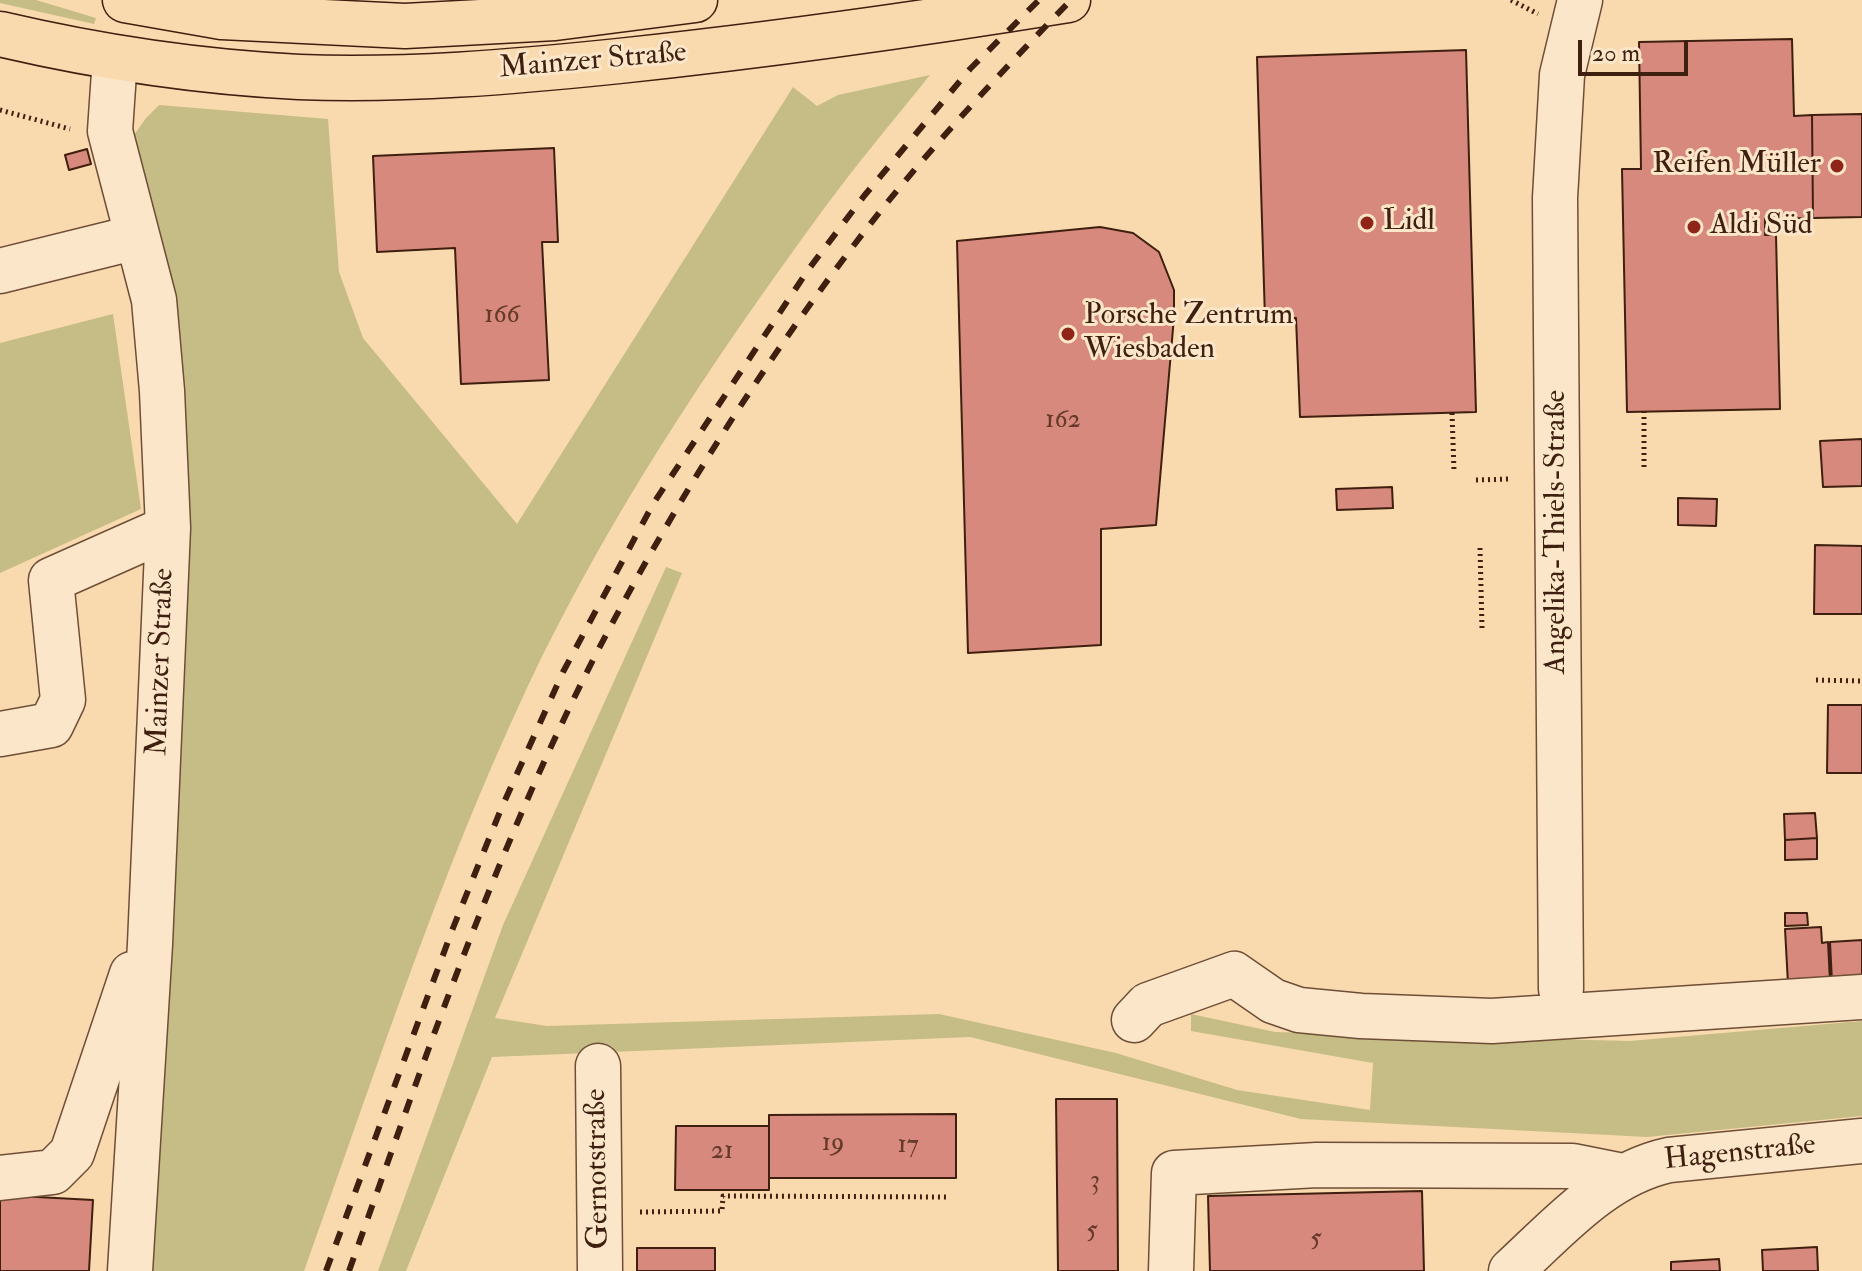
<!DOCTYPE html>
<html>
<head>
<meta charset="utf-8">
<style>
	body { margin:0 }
	#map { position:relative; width:1862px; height:1271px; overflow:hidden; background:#f9d9ae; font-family:"IM FELL Double Pica",serif }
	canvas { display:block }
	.scale { position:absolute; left:1578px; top:40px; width:110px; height:36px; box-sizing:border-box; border:4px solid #3f1f0f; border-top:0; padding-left:10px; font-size:24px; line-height:28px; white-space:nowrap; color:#3f1f0f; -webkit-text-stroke:6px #fbe6ca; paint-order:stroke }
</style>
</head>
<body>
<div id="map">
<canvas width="1862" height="1271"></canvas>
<div class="scale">20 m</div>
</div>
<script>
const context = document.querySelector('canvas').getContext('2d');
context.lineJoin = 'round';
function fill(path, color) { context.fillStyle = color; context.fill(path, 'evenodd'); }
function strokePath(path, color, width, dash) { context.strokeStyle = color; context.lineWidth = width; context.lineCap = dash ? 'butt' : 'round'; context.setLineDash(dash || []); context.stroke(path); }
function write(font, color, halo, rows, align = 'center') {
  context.font = font + ' "IM FELL Double Pica",serif'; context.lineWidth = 6; context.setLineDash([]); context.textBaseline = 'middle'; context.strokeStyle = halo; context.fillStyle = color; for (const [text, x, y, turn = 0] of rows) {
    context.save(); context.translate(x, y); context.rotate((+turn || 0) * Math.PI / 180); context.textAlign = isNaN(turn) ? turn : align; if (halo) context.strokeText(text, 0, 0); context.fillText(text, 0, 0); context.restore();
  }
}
fill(new Path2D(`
	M 0,0 L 36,0 L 96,18 L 94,24 L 0,3 Z
	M 930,75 C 893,121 855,166 820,214 C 710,364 605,522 526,690 C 438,878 374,1077 304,1271 L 140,1271 L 176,666 L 132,138 L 146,118 L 159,105 L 328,119 L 339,272 L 363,338 L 517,524 L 793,87 L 817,106 L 838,95 Z
	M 113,314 L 141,509 L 0,573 L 0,343 Z
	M 666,567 L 682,573 L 495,1018 L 547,1026 L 939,1014 L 1116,1053 L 1237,1090 L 1370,1110 L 1373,1063 L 1191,1031 L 1191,1014 L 1275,1032 L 1630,1041 L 1862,1021 L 1862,1116 L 1647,1137 L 1301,1119 L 970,1037 L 492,1057 L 406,1271 L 378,1271 L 503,925 Z`), '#c5bd85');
const building = new Path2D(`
	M 1792,39 L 1794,116 L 1812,115 L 1813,218 L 1765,219 L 1765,235 L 1776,235 L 1780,409 L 1627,412 L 1622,169 L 1641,169 L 1639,42 Z
	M 1466,50 L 1476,412 L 1300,417 L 1296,318 L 1265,319 L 1257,57 Z
	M 1862,114 L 1862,217 L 1813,218 L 1812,115 Z
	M 554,148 L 558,242 L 542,242 L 549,380 L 461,384 L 455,248 L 377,252 L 373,156 Z
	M 87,149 L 91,164 L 69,170 L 65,155 Z
	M 1100,227 L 1133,233 L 1159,252 L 1174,290 L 1174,317 L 1156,525 L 1101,529 L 1101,645 L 968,653 L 957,241 Z
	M 1862,439 L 1862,486 L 1823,487 L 1820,441 Z
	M 1392,487 L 1393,508 L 1337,510 L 1336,489 Z
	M 1678,498 L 1717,499 L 1716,526 L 1678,525 Z
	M 1815,545 L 1862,546 L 1862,614 L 1814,614 Z
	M 1828,705 L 1862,705 L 1862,773 L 1827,773 Z
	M 1815,813 L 1817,838 L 1785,840 L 1784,814 Z
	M 1817,838 L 1817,859 L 1785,860 L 1785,840 Z
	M 1785,913 L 1807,913 L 1808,925 L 1785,926 Z
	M 1821,927 L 1822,943 L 1828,942 L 1830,982 L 1788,984 L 1785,929 Z
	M 1862,940 L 1862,980 L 1832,982 L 1830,942 Z
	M 1056,1099 L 1117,1099 L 1118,1271 L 1058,1271 Z
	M 956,1114 L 956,1178 L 769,1178 L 769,1115 Z
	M 676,1126 L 769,1126 L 769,1190 L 675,1190 Z
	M 1422,1191 L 1424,1271 L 1210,1271 L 1208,1196 Z
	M 0,1195 L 93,1200 L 89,1271 L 0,1271 Z
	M 1817,1247 L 1818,1271 L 1763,1271 L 1762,1250 Z
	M 637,1248 L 715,1248 L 715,1271 L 637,1271 Z
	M 1719,1259 L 1720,1271 L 1671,1271 L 1671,1262 Z`);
fill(building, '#d6897c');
strokePath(building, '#3f1f0f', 2);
const minor = new Path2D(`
	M 115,58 L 110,131 L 154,300 L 162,391 L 168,528 L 150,944 L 130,1271
	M 0,271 L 137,237
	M 0,734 L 51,725 L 63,700 L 51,580 L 168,528
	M 1561,989 L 1555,198 L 1562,75 L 1580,0
	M 1134,1020 L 1148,1005 L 1234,974 L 1273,1001 L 1299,1010 L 1361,1016 L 1492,1021 L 1862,997
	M 598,1066 L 600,1271
	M 0,1178 L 53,1172 L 72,1153 L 132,974
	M 1171,1271 L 1174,1173 L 1317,1165 L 1573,1166 L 1623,1176
	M 1511,1271 C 1558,1228 1604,1174 1669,1160 L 1862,1141`);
const major = new Path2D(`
	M 125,0 L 222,17 L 405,26 L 555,18 L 695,0
	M 0,34 C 98,57 198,72 299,77 C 406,81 513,72 619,61 C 770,45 919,24 1068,0`);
strokePath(minor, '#6e4e37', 47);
strokePath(major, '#3f1f0f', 47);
strokePath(new Path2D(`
	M 1511,0 L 1538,14
	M 0,110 L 70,129
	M 1452,413 L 1454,471
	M 1644,467 L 1644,411
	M 1476,480 L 1510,479
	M 1480,548 L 1482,628
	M 1816,680 L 1862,681
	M 640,1212 L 722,1211 L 723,1196 L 949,1197`), '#3f1f0f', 5, [2, 4]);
strokePath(minor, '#fbe6ca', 44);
strokePath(major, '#f9d9ae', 44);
strokePath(new Path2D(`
	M 326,1271 L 453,928 L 501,809 L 563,672 L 653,504 L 808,270 L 864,196 L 970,69 L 1039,0
	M 349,1271 C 423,1064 494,854 594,658 C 675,501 772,348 882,209 C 941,136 1006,67 1071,0`), '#3f1f0f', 6, [14, 14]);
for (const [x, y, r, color] of [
	[1837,166,8,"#8f2418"],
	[1367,223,8,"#8f2418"],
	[1694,227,8,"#8f2418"],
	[1068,334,8,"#8f2418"]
]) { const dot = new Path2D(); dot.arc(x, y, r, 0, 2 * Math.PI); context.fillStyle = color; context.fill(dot); strokePath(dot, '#fbe6ca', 3); }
write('26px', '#653a2a', null, [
	["166",502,316],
	["162",1063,421],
	["19",833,1144],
	["17",908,1146],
	["21",722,1152],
	["3",1095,1182],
	["5",1092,1232],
	["5",1316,1240]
]);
write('30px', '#3f1f0f', '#fbe6ca', [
	["Mainzer Straße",593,62,-5],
	["Angelika-Thiels-Straße",1558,532,-90],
	["Mainzer Straße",162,662,-88],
	["Hagenstraße",1740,1154,-6],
	["Gernotstraße",599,1169,-91]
]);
write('30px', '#3f1f0f', '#fbe6ca', [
	["Reifen Müller",1821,166,"right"],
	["Lidl",1383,223],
	["Aldi Süd",1710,227],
	["Porsche Zentrum",1084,317],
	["Wiesbaden",1084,351]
], 'left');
</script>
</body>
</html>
